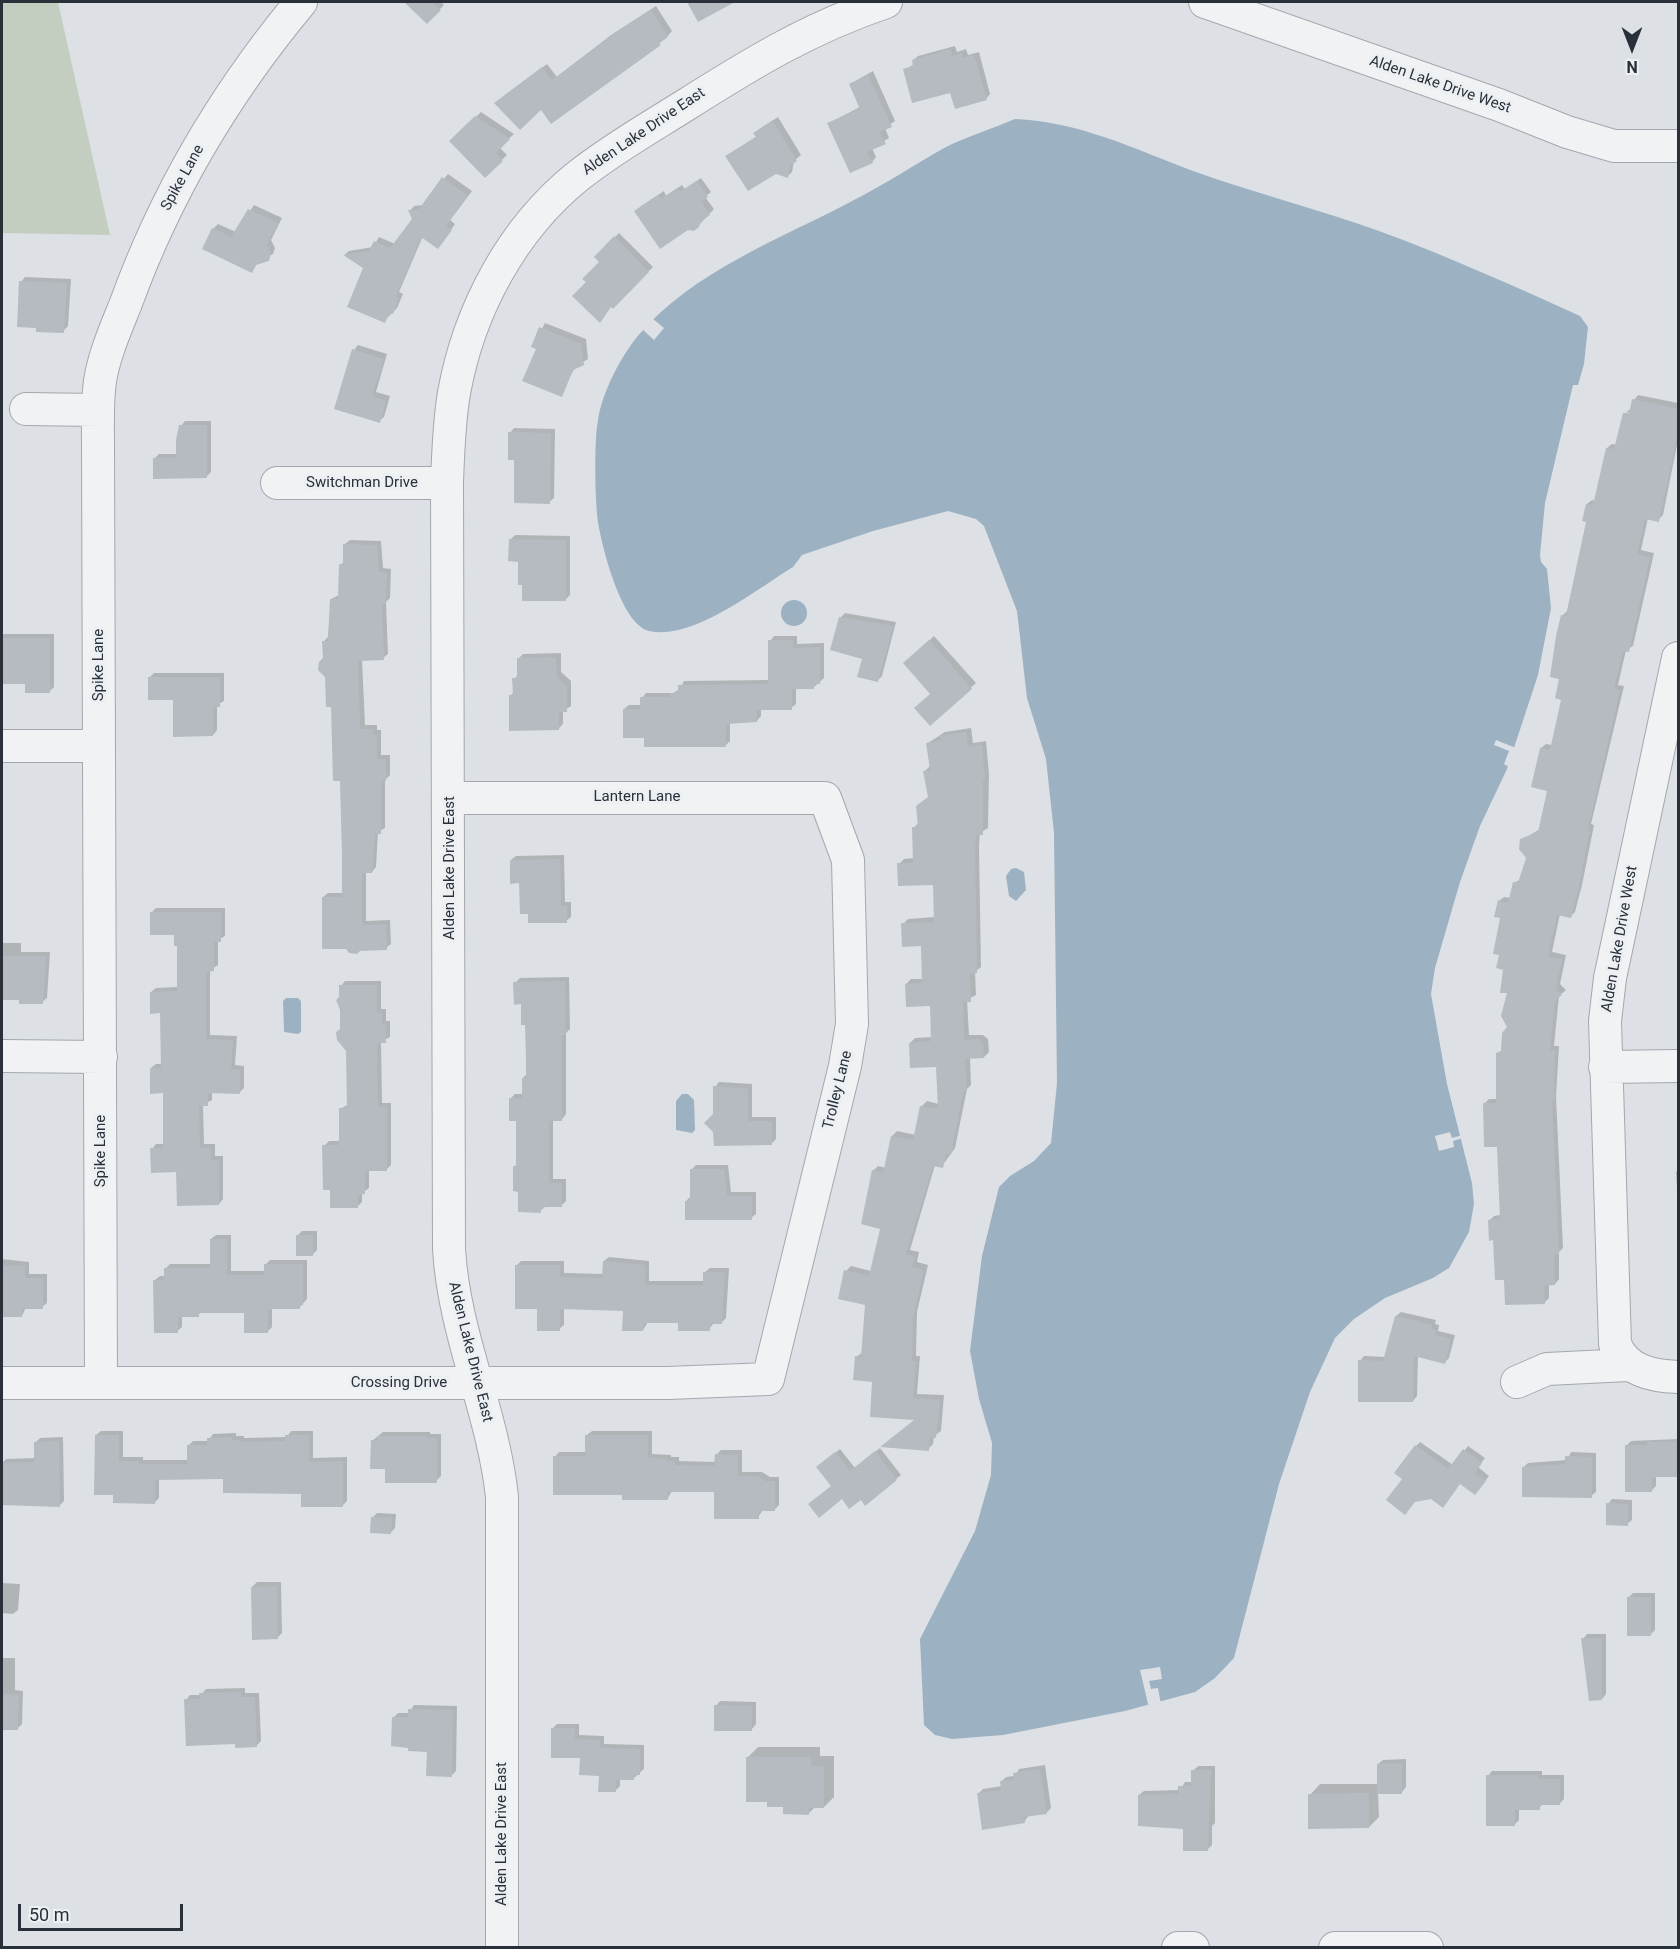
<!DOCTYPE html>
<html>
<head>
<meta charset="utf-8">
<style>
	body { margin:0 }
	#map { position:relative; width:1680px; height:1949px; overflow:hidden; background:#dde1e5; font-family:Roboto,sans-serif }
	canvas { display:block }
	.frame { position:absolute; inset:0; border:3px solid #29303a; pointer-events:none }
	.north { position:absolute; left:1602px; top:18px; width:60px; height:60px; -webkit-text-stroke:4px #ecf0f3; paint-order:stroke; rotate:180deg; font-size:16px; font-weight:700; line-height:24px; text-align:center; color:#29303a }
	.north::after { content:''; display:block; margin:auto; width:21px; height:27px; background:#29303a; clip-path:polygon(50% 0,100% 100%,50% 72%,0 100%) }
	.scale { position:absolute; left:18px; top:1904px; width:165px; height:27px; box-sizing:border-box; border:3px solid #29303a; border-top:0; padding-left:8px; font-size:18px; line-height:21px; white-space:nowrap; color:#29303a; -webkit-text-stroke:4px #ecf0f3; paint-order:stroke }
</style>
</head>
<body>
<div id="map">
<canvas width="1680" height="1949"></canvas>
<div class="frame"></div>
<div class="north">N</div>
<div class="scale">50 m</div>
</div>
<script>
const context = document.querySelector('canvas').getContext('2d');
context.lineJoin = 'round';
function fill(path, color) { context.fillStyle = color; context.fill(path, 'evenodd'); }
function strokePath(path, color, width, dash) { context.strokeStyle = color; context.lineWidth = width; context.lineCap = dash ? 'butt' : 'round'; context.setLineDash(dash || []); context.stroke(path); }
function write(font, color, halo, rows, align = 'center') {
  context.font = font + ' Roboto,sans-serif'; context.lineWidth = 6; context.setLineDash([]); context.textBaseline = 'middle'; context.strokeStyle = halo; context.fillStyle = color; for (const [text, x, y, turn = 0] of rows) {
    context.save(); context.translate(x, y); context.rotate((+turn || 0) * Math.PI / 180); context.textAlign = isNaN(turn) ? turn : align; if (halo) context.strokeText(text, 0, 0); context.fillText(text, 0, 0); context.restore();
  }
}
fill(new Path2D(`
	M 2,2 L 58,2 L 110,235 L 2,233 Z`), '#c4cec0');
fill(new Path2D(`
	M 1015,119 C 1077,121 1135,149 1193,171 C 1254,193 1318,209 1379,231 C 1447,256 1514,286 1580,316 L 1588,327 L 1584,364 L 1578,385 L 1573,385 L 1545,503 L 1540,555 L 1541,562 L 1547,569 L 1551,608 L 1538,675 L 1507,769 L 1480,826 L 1460,882 L 1435,968 L 1431,994 L 1447,1084 L 1472,1183 L 1474,1204 L 1469,1232 L 1449,1268 L 1433,1278 L 1385,1298 L 1354,1319 L 1335,1338 L 1310,1392 L 1279,1484 L 1234,1658 L 1215,1678 L 1195,1692 L 1125,1711 L 1003,1735 L 952,1739 L 935,1735 L 924,1725 L 920,1639 L 975,1531 L 991,1475 L 992,1443 L 979,1399 L 970,1351 L 982,1256 L 999,1187 L 1010,1176 L 1034,1161 L 1051,1143 L 1057,1083 L 1054,833 L 1046,759 L 1027,698 L 1017,611 L 984,526 L 976,519 L 948,511 L 873,531 L 802,555 L 793,567 C 757,589 692,641 649,631 C 621,624 602,547 598,522 C 595,500 594,441 598,420 C 602,393 620,358 637,337 C 692,271 781,239 854,200 C 886,184 915,164 946,147 C 968,136 992,129 1015,119 Z
	M781 613a13 13 0 1 1 26 0a13 13 0 1 1-26 0Z
	M 1016,868 L 1024,872 L 1026,890 L 1016,901 L 1009,896 L 1006,876 L 1011,869 Z
	M 286,998 L 298,998 L 301,1001 L 301,1032 L 298,1034 L 284,1032 L 283,1001 Z
	M 682,1094 L 688,1094 L 694,1100 L 695,1130 L 692,1133 L 676,1130 L 676,1101 Z`), '#9cb1c1');
fill(new Path2D(`
	M 652,318 L 664,328 L 654,340 L 642,329 Z
	M 1496,740 L 1516,748 L 1509,767 L 1504,764 L 1509,751 L 1494,745 Z
	M 1450,1132 L 1452,1138 L 1463,1135 L 1463,1138 L 1453,1141 L 1454,1147 L 1439,1151 L 1435,1136 Z
	M 1160,1667 L 1162,1679 L 1149,1681 L 1151,1689 L 1158,1688 L 1161,1705 L 1149,1708 L 1140,1670 Z`), '#dde1e5');
fill(new Path2D(`
	M 407,2 L 441,2 L 444,5 L 427,22 Z
	M 656,6 L 672,31 L 665,39 L 552,122 L 542,108 L 500,99 L 547,64 L 557,77 L 611,35 Z
	M 955,46 L 957,52 L 966,49 L 968,55 L 979,52 L 990,94 L 986,99 L 951,91 L 905,70 L 914,64 L 913,60 L 918,56 Z
	M 873,71 L 895,121 L 885,128 L 889,138 L 872,148 L 876,157 L 872,162 L 829,123 L 860,107 L 850,84 Z
	M 481,112 L 514,134 L 499,147 L 507,155 L 485,176 L 451,141 Z
	M 778,117 L 801,155 L 794,161 L 792,172 L 787,177 L 727,156 L 757,136 L 755,133 L 759,129 Z
	M 448,174 L 472,191 L 450,220 L 455,224 L 442,243 L 423,236 L 399,292 L 403,294 L 397,308 L 384,321 L 365,267 L 345,254 L 349,251 L 373,247 L 379,237 L 395,244 L 414,219 L 410,211 L 414,206 L 423,205 Z
	M 701,178 L 711,192 L 705,197 L 714,209 L 698,226 L 640,207 L 664,191 L 666,196 L 682,185 L 685,189 Z
	M 254,205 L 282,218 L 271,240 L 275,248 L 273,254 L 258,262 L 252,271 L 213,229 L 218,224 L 236,232 Z
	M 619,233 L 653,267 L 613,307 L 588,282 L 601,262 L 596,257 Z
	M 25,277 L 71,279 L 68,326 L 63,331 L 21,282 Z
	M 545,323 L 586,339 L 588,359 L 575,367 L 561,395 L 538,348 L 533,346 Z
	M 358,345 L 387,354 L 376,392 L 390,396 L 384,417 L 379,421 L 354,350 Z
	M 1638,395 L 1678,403 L 1678,440 L 1663,515 L 1658,520 L 1648,518 L 1641,550 L 1654,553 L 1633,646 L 1626,650 L 1618,685 L 1624,686 L 1591,824 L 1594,825 L 1582,885 L 1575,912 L 1571,916 L 1560,914 L 1552,952 L 1566,955 L 1560,984 L 1566,990 L 1559,996 L 1554,1046 L 1559,1046 L 1556,1096 L 1563,1248 L 1559,1252 L 1559,1279 L 1555,1284 L 1549,1284 L 1549,1298 L 1544,1303 L 1506,1278 L 1490,1220 L 1494,1216 L 1501,1215 L 1499,1146 L 1484,1104 L 1489,1099 L 1498,1099 L 1498,1054 L 1503,1049 L 1509,1027 L 1509,992 L 1501,954 L 1502,917 L 1499,901 L 1504,897 L 1511,898 L 1514,883 L 1521,879 L 1527,858 L 1522,840 L 1540,829 L 1548,790 L 1541,748 L 1546,744 L 1552,745 L 1562,699 L 1561,678 L 1551,675 L 1563,615 L 1567,611 L 1587,521 L 1587,504 L 1592,500 L 1596,501 L 1607,448 L 1612,444 L 1617,445 L 1624,413 L 1636,414 L 1626,412 L 1631,409 L 1634,400 Z
	M 185,421 L 211,421 L 211,472 L 207,476 L 155,458 L 159,454 L 177,454 L 181,426 Z
	M 514,428 L 555,429 L 554,498 L 549,502 L 510,433 Z
	M 515,535 L 570,536 L 570,595 L 565,600 L 524,584 L 519,560 L 510,540 Z
	M 350,540 L 381,541 L 383,568 L 391,569 L 390,598 L 386,602 L 388,654 L 383,658 L 362,659 L 365,725 L 377,725 L 377,730 L 381,730 L 381,755 L 390,755 L 390,775 L 385,780 L 385,828 L 378,832 L 376,867 L 372,872 L 366,872 L 366,921 L 390,920 L 391,944 L 386,948 L 346,948 L 323,897 L 328,893 L 343,893 L 342,780 L 324,641 L 328,637 L 331,599 L 339,595 L 340,565 L 345,561 L 345,544 Z
	M 845,613 L 896,622 L 882,676 L 877,681 L 840,618 Z
	M 2,634 L 54,634 L 54,687 L 50,691 L 26,683 L 2,683 Z
	M 774,636 L 797,636 L 797,644 L 824,643 L 824,678 L 814,687 L 796,687 L 796,704 L 791,708 L 761,708 L 761,716 L 757,721 L 730,723 L 730,741 L 726,745 L 646,736 L 624,709 L 629,705 L 642,705 L 642,698 L 646,693 L 673,693 L 680,689 L 684,681 L 770,680 L 770,641 Z
	M 934,636 L 976,683 L 930,724 L 931,694 L 905,663 Z
	M 561,653 L 561,672 L 571,681 L 571,706 L 563,711 L 563,724 L 558,729 L 510,696 L 514,692 L 514,679 L 519,674 L 519,658 L 523,654 Z
	M 154,673 L 224,673 L 224,701 L 217,705 L 217,730 L 213,735 L 149,678 Z
	M 971,728 L 973,743 L 986,741 L 989,774 L 988,828 L 980,833 L 979,846 L 981,967 L 975,972 L 976,995 L 967,1000 L 969,1035 L 983,1035 L 988,1039 L 989,1052 L 984,1057 L 970,1057 L 971,1085 L 967,1089 L 955,1148 L 942,1166 L 935,1165 L 910,1250 L 919,1252 L 917,1262 L 928,1265 L 917,1312 L 916,1356 L 920,1356 L 917,1394 L 944,1395 L 941,1431 L 934,1436 L 933,1444 L 928,1449 L 916,1419 L 874,1380 L 856,1357 L 863,1352 L 866,1304 L 846,1271 L 851,1266 L 871,1271 L 882,1228 L 873,1171 L 878,1166 L 886,1168 L 892,1136 L 897,1131 L 916,1135 L 922,1106 L 927,1101 L 939,1104 L 937,1065 L 910,1043 L 915,1038 L 933,1037 L 932,1005 L 906,984 L 911,979 L 923,979 L 922,944 L 903,924 L 908,919 L 935,917 L 934,884 L 899,864 L 904,859 L 914,858 L 914,828 L 919,822 L 929,796 L 925,771 L 930,766 L 928,743 L 945,732 Z
	M 564,855 L 565,902 L 571,902 L 571,917 L 566,921 L 529,913 L 511,860 L 516,856 Z
	M 156,908 L 225,908 L 225,936 L 218,940 L 218,965 L 210,970 L 210,1035 L 237,1036 L 235,1065 L 244,1066 L 244,1088 L 240,1092 L 212,1092 L 212,1100 L 203,1105 L 204,1144 L 215,1144 L 215,1156 L 223,1156 L 223,1199 L 219,1204 L 152,1149 L 156,1144 L 164,1144 L 164,1092 L 151,1068 L 156,1064 L 162,1064 L 162,1012 L 151,992 L 156,988 L 178,987 L 178,945 L 175,934 L 151,913 Z
	M 2,943 L 21,943 L 21,952 L 50,952 L 47,998 L 42,1002 L 2,998 Z
	M 569,977 L 570,1029 L 566,1033 L 566,1114 L 562,1119 L 553,1119 L 553,1179 L 566,1179 L 566,1201 L 562,1205 L 545,1207 L 540,1211 L 520,1190 L 515,1166 L 518,1163 L 518,1119 L 510,1099 L 515,1094 L 523,1094 L 523,1078 L 527,1074 L 527,1024 L 515,983 L 520,978 Z
	M 345,981 L 381,981 L 381,1009 L 386,1009 L 386,1021 L 390,1021 L 390,1037 L 381,1042 L 382,1103 L 391,1103 L 391,1165 L 387,1169 L 369,1169 L 369,1188 L 362,1193 L 362,1202 L 358,1206 L 331,1188 L 324,1146 L 329,1141 L 341,1141 L 340,1109 L 349,1104 L 348,1050 L 341,1029 L 341,986 Z
	M 1678,984 L 1678,1006 L 1677,985 Z
	M 719,1082 L 752,1084 L 752,1117 L 776,1117 L 776,1139 L 771,1144 L 715,1132 L 715,1087 Z
	M 696,1165 L 728,1165 L 731,1192 L 756,1192 L 756,1214 L 751,1218 L 686,1201 L 691,1196 L 691,1170 Z
	M 1678,1170 L 1678,1188 L 1677,1188 L 1676,1172 Z
	M 302,1231 L 317,1231 L 317,1250 L 313,1254 L 298,1235 Z
	M 216,1235 L 231,1235 L 231,1271 L 265,1271 L 265,1265 L 270,1260 L 307,1260 L 307,1299 L 299,1308 L 272,1308 L 272,1327 L 268,1331 L 246,1311 L 202,1312 L 198,1315 L 182,1316 L 182,1327 L 177,1331 L 155,1280 L 160,1276 L 165,1276 L 165,1269 L 170,1264 L 211,1264 L 211,1239 Z
	M 609,1257 L 649,1261 L 649,1281 L 705,1281 L 705,1272 L 710,1268 L 729,1268 L 726,1318 L 721,1323 L 714,1323 L 709,1329 L 680,1322 L 648,1322 L 643,1330 L 625,1310 L 564,1308 L 564,1325 L 559,1329 L 539,1307 L 516,1266 L 521,1261 L 564,1261 L 564,1273 L 604,1274 L 604,1261 Z
	M 2,1259 L 29,1262 L 29,1274 L 47,1274 L 47,1303 L 42,1307 L 26,1307 L 22,1316 L 2,1316 Z
	M 1401,1312 L 1436,1320 L 1435,1324 L 1439,1325 L 1438,1331 L 1455,1335 L 1449,1358 L 1445,1362 L 1418,1356 L 1417,1396 L 1413,1401 L 1360,1361 L 1364,1356 L 1386,1357 L 1396,1316 Z
	M 101,1431 L 123,1431 L 123,1457 L 143,1457 L 143,1460 L 188,1460 L 188,1446 L 193,1441 L 208,1441 L 213,1434 L 236,1433 L 236,1436 L 244,1436 L 244,1438 L 287,1437 L 291,1431 L 313,1431 L 313,1458 L 347,1457 L 347,1501 L 343,1505 L 302,1492 L 225,1478 L 159,1478 L 159,1498 L 154,1503 L 114,1494 L 96,1435 Z
	M 592,1431 L 652,1431 L 652,1454 L 671,1455 L 671,1457 L 679,1457 L 679,1461 L 716,1462 L 716,1455 L 721,1450 L 742,1450 L 742,1472 L 762,1472 L 770,1477 L 779,1477 L 779,1505 L 774,1510 L 763,1510 L 758,1517 L 716,1491 L 672,1491 L 668,1498 L 623,1494 L 555,1457 L 559,1452 L 587,1452 L 587,1435 Z
	M 383,1432 L 430,1432 L 430,1434 L 441,1434 L 441,1476 L 436,1481 L 386,1468 L 372,1441 Z
	M 63,1437 L 64,1501 L 60,1505 L 2,1504 L 2,1463 L 6,1459 L 36,1458 L 35,1443 L 40,1438 Z
	M 1678,1439 L 1678,1475 L 1656,1475 L 1656,1486 L 1651,1491 L 1627,1445 L 1631,1441 Z
	M 1420,1442 L 1453,1465 L 1468,1446 L 1485,1458 L 1478,1467 L 1489,1476 L 1479,1489 L 1461,1483 L 1405,1479 L 1416,1446 Z
	M 880,1448 L 901,1475 L 896,1479 L 861,1498 L 833,1486 L 823,1463 L 840,1449 L 855,1468 Z
	M 1571,1452 L 1596,1453 L 1596,1492 L 1591,1496 L 1524,1467 L 1528,1463 L 1567,1460 Z
	M 1612,1499 L 1632,1500 L 1632,1520 L 1627,1524 L 1608,1504 Z
	M 377,1513 L 396,1514 L 395,1528 L 390,1533 L 373,1517 Z
	M 257,1582 L 281,1582 L 282,1633 L 277,1638 L 252,1587 Z
	M 2,1583 L 20,1584 L 18,1610 L 13,1614 L 2,1613 Z
	M 1633,1593 L 1655,1593 L 1655,1630 L 1650,1635 L 1629,1597 Z
	M 1587,1634 L 1606,1634 L 1606,1694 L 1602,1699 L 1583,1639 Z
	M 2,1658 L 15,1658 L 15,1690 L 23,1691 L 22,1724 L 18,1728 L 2,1728 Z
	M 245,1688 L 245,1693 L 259,1693 L 261,1741 L 256,1746 L 186,1700 L 190,1695 L 201,1695 L 206,1689 Z
	M 720,1701 L 756,1702 L 756,1724 L 752,1729 L 716,1706 Z
	M 414,1705 L 457,1706 L 456,1771 L 452,1775 L 393,1718 L 398,1713 L 409,1713 Z
	M 557,1724 L 579,1724 L 579,1735 L 604,1736 L 604,1744 L 644,1745 L 644,1769 L 634,1778 L 620,1778 L 620,1786 L 615,1791 L 552,1729 Z
	M 758,1747 L 820,1747 L 820,1756 L 834,1756 L 834,1797 L 824,1807 L 815,1807 L 809,1813 L 768,1801 L 748,1757 Z
	M 1406,1759 L 1406,1787 L 1402,1792 L 1378,1792 L 1379,1817 L 1369,1827 L 1310,1795 L 1320,1784 L 1378,1784 L 1378,1764 L 1383,1760 Z
	M 1045,1765 L 1051,1808 L 1046,1813 L 1029,1815 L 1024,1822 L 979,1793 L 983,1789 L 1002,1786 L 1001,1782 L 1006,1777 L 1015,1776 L 1019,1769 Z
	M 1198,1766 L 1215,1766 L 1215,1823 L 1212,1826 L 1212,1845 L 1208,1849 L 1184,1827 L 1139,1795 L 1144,1791 L 1180,1790 L 1185,1782 L 1193,1782 L 1193,1771 Z
	M 1492,1771 L 1542,1771 L 1542,1775 L 1564,1775 L 1564,1799 L 1559,1804 L 1543,1804 L 1539,1808 L 1519,1808 L 1519,1820 L 1514,1825 L 1488,1776 Z`), '#0003');
fill(new Path2D(`
	M 404,2 L 432,2 L 441,10 L 427,24 Z
	M 687,2 L 735,2 L 698,22 Z
	M 651,10 L 668,37 L 659,43 L 661,45 L 551,124 L 541,110 L 520,130 L 494,103 L 542,67 L 552,80 L 605,40 Z
	M 951,49 L 952,56 L 962,53 L 963,58 L 974,55 L 987,100 L 955,109 L 950,93 L 912,103 L 903,69 L 913,66 L 912,60 Z
	M 868,75 L 892,127 L 880,132 L 886,144 L 867,152 L 873,163 L 850,173 L 827,123 L 860,109 L 849,84 Z
	M 475,116 L 510,139 L 496,153 L 503,161 L 485,178 L 449,141 Z
	M 773,121 L 797,161 L 790,166 L 788,178 L 776,174 L 748,191 L 725,156 L 756,137 L 753,133 Z
	M 442,177 L 468,196 L 446,226 L 452,230 L 438,249 L 421,237 L 396,297 L 399,298 L 393,314 L 389,313 L 385,323 L 347,307 L 363,268 L 343,255 L 369,251 L 374,241 L 390,248 L 412,219 L 408,210 L 419,209 Z
	M 696,181 L 708,197 L 701,202 L 710,215 L 701,221 L 699,227 L 694,231 L 688,230 L 660,249 L 634,211 L 658,195 L 661,199 L 677,188 L 680,192 Z
	M 248,209 L 278,223 L 267,245 L 271,253 L 269,261 L 256,265 L 252,273 L 202,249 L 212,228 L 231,237 Z
	M 614,236 L 649,272 L 613,309 L 611,307 L 600,323 L 572,296 L 586,282 L 582,279 L 599,262 L 594,257 Z
	M 19,281 L 67,283 L 64,333 L 36,332 L 36,328 L 17,327 Z
	M 539,327 L 581,344 L 584,365 L 573,370 L 562,397 L 522,381 L 536,349 L 531,347 Z
	M 352,349 L 384,359 L 372,396 L 386,401 L 380,423 L 334,409 Z
	M 1632,399 L 1678,409 L 1678,432 L 1659,522 L 1645,519 L 1637,554 L 1650,557 L 1629,652 L 1623,651 L 1614,689 L 1620,690 L 1588,829 L 1590,829 L 1578,891 L 1571,918 L 1557,915 L 1548,957 L 1562,959 L 1556,989 L 1562,995 L 1555,1001 L 1550,1050 L 1555,1050 L 1554,1101 L 1552,1101 L 1559,1254 L 1554,1255 L 1555,1285 L 1544,1286 L 1545,1304 L 1505,1305 L 1504,1280 L 1495,1280 L 1493,1240 L 1489,1241 L 1488,1220 L 1500,1219 L 1497,1147 L 1484,1147 L 1483,1103 L 1496,1103 L 1496,1053 L 1501,1051 L 1502,1033 L 1507,1027 L 1501,1016 L 1507,993 L 1500,993 L 1503,970 L 1496,968 L 1499,955 L 1493,954 L 1500,918 L 1494,917 L 1498,900 L 1508,903 L 1513,882 L 1518,883 L 1526,858 L 1519,849 L 1520,839 L 1538,832 L 1547,791 L 1531,787 L 1540,748 L 1550,750 L 1561,700 L 1555,698 L 1559,679 L 1550,677 L 1556,636 L 1561,615 L 1566,616 L 1586,522 L 1582,521 L 1586,504 L 1593,505 L 1606,448 L 1614,449 L 1623,413 L 1629,414 Z
	M 179,425 L 207,425 L 207,478 L 153,479 L 153,458 L 176,458 L 176,440 Z
	M 508,432 L 551,433 L 550,504 L 514,503 L 514,460 L 508,460 Z
	M 509,539 L 566,540 L 566,601 L 522,601 L 522,585 L 518,585 L 518,562 L 508,561 Z
	M 343,544 L 377,545 L 379,572 L 387,573 L 386,604 L 382,604 L 384,660 L 358,661 L 360,729 L 374,729 L 373,735 L 377,735 L 377,759 L 386,759 L 386,781 L 381,781 L 381,834 L 375,834 L 372,873 L 362,873 L 362,925 L 386,924 L 387,950 L 360,951 L 357,954 L 349,953 L 346,949 L 322,949 L 322,897 L 342,897 L 342,857 L 340,781 L 333,781 L 331,707 L 326,707 L 325,677 L 318,670 L 319,662 L 323,658 L 322,641 L 328,641 L 330,599 L 338,599 L 339,564 L 343,565 Z
	M 839,617 L 893,626 L 878,682 L 857,677 L 862,659 L 830,650 Z
	M 2,638 L 50,638 L 50,693 L 25,693 L 25,684 L 2,684 Z
	M 768,640 L 793,640 L 793,648 L 820,647 L 820,684 L 814,684 L 814,689 L 792,689 L 792,710 L 757,710 L 757,722 L 726,724 L 726,747 L 644,747 L 644,738 L 623,738 L 623,709 L 640,709 L 640,697 L 670,697 L 670,693 L 678,693 L 678,685 L 768,684 Z
	M 929,640 L 972,689 L 930,726 L 914,708 L 930,694 L 903,663 Z
	M 556,657 L 557,677 L 567,686 L 567,712 L 559,712 L 559,730 L 509,731 L 509,695 L 513,695 L 512,678 L 517,678 L 517,658 Z
	M 148,677 L 220,677 L 220,707 L 213,707 L 213,736 L 173,737 L 173,700 L 148,700 Z
	M 966,732 L 968,747 L 982,745 L 985,781 L 983,781 L 983,835 L 976,835 L 975,852 L 977,973 L 970,974 L 971,1002 L 963,1002 L 964,1040 L 978,1039 L 983,1044 L 984,1058 L 965,1059 L 967,1091 L 963,1092 L 951,1155 L 946,1154 L 943,1168 L 933,1166 L 906,1254 L 915,1257 L 912,1267 L 924,1270 L 913,1318 L 912,1361 L 916,1361 L 913,1398 L 940,1400 L 936,1438 L 930,1437 L 929,1451 L 880,1447 L 914,1420 L 870,1417 L 872,1382 L 853,1380 L 855,1356 L 861,1357 L 865,1305 L 838,1299 L 844,1270 L 869,1276 L 880,1229 L 861,1224 L 872,1170 L 883,1173 L 891,1136 L 913,1140 L 920,1106 L 938,1109 L 936,1067 L 910,1068 L 909,1043 L 931,1041 L 930,1006 L 906,1007 L 905,984 L 922,983 L 921,946 L 902,947 L 901,923 L 934,922 L 933,885 L 898,886 L 897,863 L 913,863 L 912,827 L 918,827 L 916,806 L 928,797 L 923,771 L 930,770 L 926,743 L 942,740 L 939,736 Z
	M 560,859 L 561,906 L 567,906 L 567,923 L 528,923 L 528,914 L 520,914 L 519,883 L 510,884 L 510,860 Z
	M 150,912 L 221,912 L 221,942 L 214,942 L 214,971 L 206,972 L 206,1039 L 233,1040 L 231,1069 L 240,1070 L 240,1094 L 208,1093 L 208,1106 L 199,1106 L 200,1148 L 211,1148 L 211,1160 L 219,1160 L 219,1205 L 177,1206 L 176,1172 L 151,1173 L 150,1148 L 163,1148 L 163,1093 L 150,1094 L 150,1068 L 161,1068 L 160,1013 L 150,1014 L 150,992 L 177,991 L 177,946 L 174,946 L 174,935 L 150,935 Z
	M 2,956 L 46,956 L 43,1004 L 19,1004 L 19,1000 L 2,1000 Z
	M 565,981 L 566,1035 L 562,1035 L 562,1121 L 549,1121 L 549,1183 L 562,1183 L 562,1207 L 541,1207 L 541,1213 L 518,1212 L 518,1192 L 513,1191 L 513,1166 L 516,1166 L 516,1121 L 509,1121 L 509,1098 L 522,1098 L 522,1078 L 526,1078 L 526,1058 L 525,1025 L 521,1025 L 521,1004 L 514,1005 L 513,982 Z
	M 339,985 L 377,985 L 377,1013 L 382,1013 L 382,1025 L 386,1025 L 386,1043 L 377,1043 L 378,1107 L 387,1107 L 387,1171 L 365,1171 L 365,1194 L 358,1195 L 358,1208 L 330,1208 L 330,1190 L 323,1190 L 322,1145 L 339,1145 L 339,1108 L 347,1108 L 346,1051 L 337,1040 L 336,1032 L 340,1029 L 340,1010 L 336,1000 L 339,997 Z
	M 713,1086 L 748,1089 L 748,1121 L 772,1121 L 772,1145 L 714,1146 L 713,1132 L 704,1123 L 713,1114 Z
	M 690,1169 L 724,1169 L 727,1196 L 752,1196 L 752,1220 L 685,1220 L 685,1201 L 690,1201 Z
	M 296,1235 L 313,1235 L 313,1256 L 296,1256 Z
	M 210,1239 L 227,1239 L 227,1275 L 264,1275 L 264,1264 L 303,1264 L 303,1305 L 300,1305 L 300,1309 L 268,1309 L 268,1333 L 244,1333 L 244,1313 L 199,1313 L 199,1317 L 178,1317 L 178,1333 L 154,1333 L 153,1280 L 164,1280 L 164,1268 L 210,1268 Z
	M 603,1261 L 645,1265 L 645,1285 L 703,1285 L 703,1272 L 725,1272 L 722,1324 L 710,1324 L 710,1331 L 678,1331 L 678,1323 L 644,1323 L 643,1331 L 622,1331 L 623,1311 L 560,1309 L 560,1331 L 537,1331 L 537,1309 L 515,1309 L 515,1265 L 560,1265 L 560,1277 L 602,1278 Z
	M 2,1266 L 25,1266 L 25,1278 L 43,1278 L 43,1309 L 22,1309 L 22,1317 L 2,1317 Z
	M 1395,1316 L 1432,1325 L 1431,1329 L 1436,1330 L 1435,1335 L 1451,1339 L 1445,1364 L 1414,1356 L 1413,1402 L 1358,1402 L 1358,1360 L 1383,1361 Z
	M 95,1435 L 119,1435 L 119,1461 L 139,1461 L 139,1464 L 187,1464 L 187,1445 L 207,1445 L 207,1438 L 232,1437 L 232,1440 L 240,1440 L 240,1442 L 285,1441 L 285,1435 L 309,1435 L 309,1462 L 343,1461 L 343,1507 L 301,1507 L 301,1494 L 223,1493 L 223,1479 L 155,1480 L 155,1504 L 113,1503 L 113,1495 L 94,1495 Z
	M 585,1435 L 648,1435 L 648,1458 L 667,1459 L 667,1461 L 675,1461 L 675,1465 L 714,1466 L 715,1454 L 738,1455 L 738,1476 L 757,1476 L 765,1481 L 775,1481 L 775,1511 L 759,1511 L 759,1519 L 714,1519 L 714,1492 L 668,1492 L 668,1500 L 622,1500 L 622,1495 L 553,1495 L 553,1456 L 585,1456 Z
	M 377,1436 L 426,1436 L 426,1438 L 437,1438 L 437,1483 L 385,1483 L 385,1469 L 370,1469 L 371,1440 L 377,1440 Z
	M 59,1441 L 60,1507 L 2,1505 L 2,1463 L 34,1462 L 34,1442 Z
	M 1647,1442 L 1678,1442 L 1678,1477 L 1652,1477 L 1652,1492 L 1625,1492 L 1625,1445 L 1647,1445 Z
	M 1415,1445 L 1448,1469 L 1463,1449 L 1482,1463 L 1475,1473 L 1486,1481 L 1475,1495 L 1460,1484 L 1443,1508 L 1431,1499 L 1415,1502 L 1405,1515 L 1386,1500 L 1402,1479 L 1394,1473 Z
	M 875,1451 L 897,1480 L 865,1506 L 861,1500 L 849,1509 L 842,1499 L 819,1518 L 808,1504 L 831,1486 L 816,1467 L 835,1452 L 850,1471 Z
	M 1565,1456 L 1592,1457 L 1592,1498 L 1522,1497 L 1522,1467 L 1565,1464 Z
	M 1606,1503 L 1628,1504 L 1628,1526 L 1606,1525 Z
	M 371,1517 L 392,1518 L 391,1534 L 370,1533 Z
	M 277,1586 L 278,1639 L 252,1640 L 251,1587 Z
	M 1627,1597 L 1651,1597 L 1651,1636 L 1627,1636 Z
	M 1581,1638 L 1602,1638 L 1602,1700 L 1589,1701 Z
	M 241,1692 L 241,1697 L 255,1697 L 257,1747 L 235,1748 L 235,1744 L 186,1746 L 184,1699 L 200,1699 L 199,1693 Z
	M 2,1694 L 19,1695 L 18,1730 L 2,1730 Z
	M 714,1705 L 752,1706 L 752,1731 L 714,1731 Z
	M 408,1709 L 453,1710 L 452,1777 L 426,1776 L 427,1752 L 408,1751 L 408,1748 L 391,1746 L 392,1717 L 408,1717 Z
	M 551,1728 L 575,1728 L 575,1739 L 600,1740 L 600,1748 L 640,1749 L 640,1775 L 634,1775 L 634,1780 L 616,1780 L 616,1792 L 598,1792 L 599,1776 L 579,1775 L 580,1758 L 551,1758 Z
	M 746,1757 L 811,1757 L 811,1766 L 824,1766 L 824,1808 L 809,1808 L 809,1815 L 783,1814 L 783,1807 L 767,1807 L 767,1802 L 746,1802 Z
	M 1402,1763 L 1402,1794 L 1377,1794 L 1377,1764 Z
	M 1040,1769 L 1047,1814 L 1024,1817 L 1025,1823 L 982,1830 L 977,1793 L 1001,1790 L 1000,1781 L 1014,1779 L 1013,1773 Z
	M 1191,1770 L 1211,1770 L 1208,1851 L 1183,1851 L 1183,1829 L 1138,1826 L 1138,1795 L 1178,1794 L 1178,1786 L 1191,1786 Z
	M 1486,1775 L 1538,1775 L 1538,1779 L 1560,1779 L 1560,1805 L 1540,1805 L 1540,1810 L 1515,1810 L 1515,1826 L 1486,1826 Z
	M 1369,1793 L 1369,1828 L 1308,1829 L 1308,1794 Z`), '#b5bbc1');
const minor = new Path2D(`
	M 1205,2 L 1499,105 L 1567,132 L 1614,146 L 1678,146
	M 26,409 L 98,410
	M 277,483 L 447,483
	M 1678,658 L 1610,978 L 1605,1021 L 1615,1344 C 1626,1371 1652,1376 1678,1377
	M 2,746 L 99,746
	M 2,1056 L 101,1057
	M 1605,1067 L 1678,1066
	M 1517,1382 L 1547,1369 L 1628,1365
	M 2,1383 L 668,1383 L 768,1379 L 845,1066 L 852,1024 L 848,860 L 825,798 L 450,798
	M 101,1383 L 98,445 C 98,424 97,402 100,381 C 104,355 116,328 126,303 C 166,193 226,92 301,2
	M 502,1948 L 502,1497 C 493,1412 454,1335 449,1249 L 447,483 C 448,453 449,422 454,393 C 469,310 512,229 578,176 C 612,149 649,128 684,106 C 752,63 809,28 886,2
	M 1178,1948 L 1193,1948
	M 1335,1948 L 1427,1948`);
strokePath(minor, '#a3a8ae', 34);
strokePath(minor, '#f0f2f4', 32);
write('15px', '#29303a', '#ecf0f3', [
	["Alden Lake Drive West",1440,85,19],
	["Alden Lake Drive East",644,132,-34],
	["Spike Lane",183,178,-61],
	["Switchman Drive",362,483],
	["Spike Lane",99,665,-90],
	["Lantern Lane",637,797],
	["Alden Lake Drive East",450,868,-90],
	["Alden Lake Drive West",1620,939,-80],
	["Trolley Lane",838,1090,-76],
	["Spike Lane",101,1151,-90],
	["Alden Lake Drive East",470,1352,76],
	["Crossing Drive",399,1383],
	["Alden Lake Drive East",502,1834,-90]
]);
</script>
</body>
</html>
